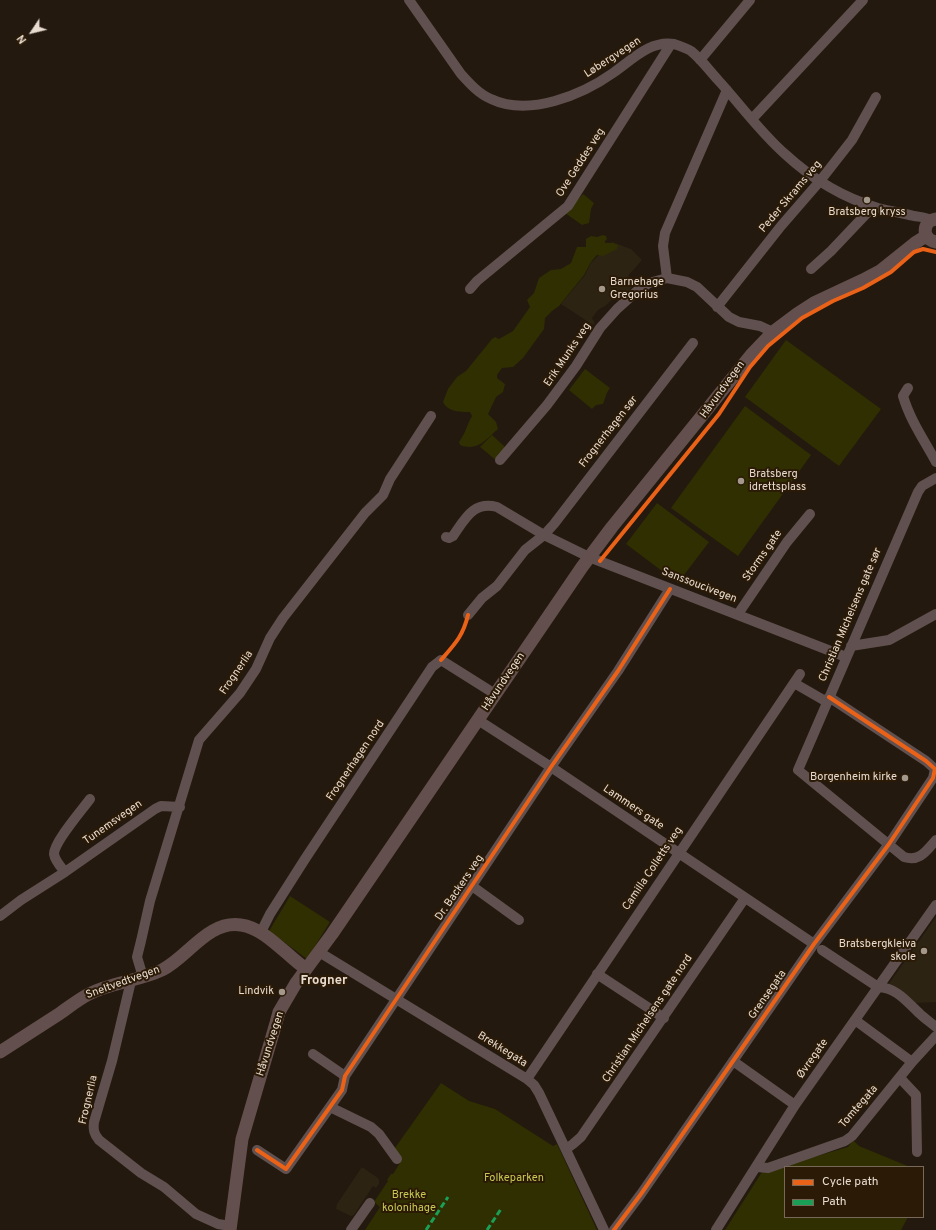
<!DOCTYPE html>
<html>
<head>
<meta charset="utf-8">
<style>
	body { margin:0 }
	#map { position:relative; width:936px; height:1230px; overflow:hidden; background:#23190e; font-family:Overpass,sans-serif }
	canvas { display:block }
	.legend { position:absolute; left:784px; top:1166px; width:140px; height:52px; box-sizing:border-box; background:#2b1a06; border:1px solid #776857; margin:0; padding:5px 7px; list-style:none; font-size:12px; color:#e8dcd0 }
	.legend li { display:flex; align-items:center; gap:8px; height:20px }
	.legend b { width:20px; border:1px solid #776857 }
	.north { position:absolute; left:12px; top:12px; width:40px; height:40px; -webkit-text-stroke:3px #2b1a06; paint-order:stroke; rotate:235deg; font-size:11px; font-weight:700; line-height:16px; text-align:center; color:#e8dcd0 }
	.north::after { content:''; display:block; margin:auto; width:14px; height:18px; background:#e8dcd0; clip-path:polygon(50% 0,100% 100%,50% 72%,0 100%) }
</style>
</head>
<body>
<div id="map">
<canvas width="936" height="1230"></canvas>
<ul class="legend">
<li><b style="height:5px;background:#ea6118"></b>Cycle path</li>
<li><b style="height:5px;background:#1a9f57"></b>Path</li>
</ul>
<div class="north">N</div>
</div>
<script>
const context = document.querySelector('canvas').getContext('2d');
context.lineJoin = 'round';
function fill(path, color) { context.fillStyle = color; context.fill(path, 'evenodd'); }
function strokePath(path, color, width, dash) { context.strokeStyle = color; context.lineWidth = width; context.lineCap = dash ? 'butt' : 'round'; context.setLineDash(dash || []); context.stroke(path); }
function write(font, color, halo, rows, align = 'center') {
  context.font = font + ' Overpass,sans-serif'; context.lineWidth = 4; context.setLineDash([]); context.textBaseline = 'middle'; context.strokeStyle = halo; context.fillStyle = color; for (const [text, x, y, turn = 0] of rows) {
    context.save(); context.translate(x, y); context.rotate((+turn || 0) * Math.PI / 180); context.textAlign = isNaN(turn) ? turn : align; if (halo) context.strokeText(text, 0, 0); context.fillText(text, 0, 0); context.restore();
  }
}
fill(new Path2D(`
	M 612,242 L 631,249 L 642,260 L 628,276 L 637,283 L 618,301 L 614,298 L 605,306 L 598,310 L 592,318 L 595,323 L 593,325 L 561,304 L 585,275 L 591,263 Z
	M 936,917 L 936,1002 L 914,1003 L 888,985 Z
	M 362,1167 L 378,1178 L 379,1180 L 379,1184 L 376,1188 L 373,1186 L 354,1215 L 351,1216 L 336,1209 L 337,1204 Z`), '#2c2313');
fill(new Path2D(`
	M 583,194 L 594,203 L 591,209 L 589,223 L 582,225 L 565,213 Z
	M 603,235 L 606,236 L 607,239 L 605,241 L 605,243 L 613,243 L 618,245 L 617,249 L 603,256 L 597,255 L 591,262 L 584,275 L 559,306 L 552,311 L 545,318 L 544,329 L 523,358 L 513,367 L 502,368 L 497,375 L 497,378 L 505,384 L 503,392 L 496,397 L 488,414 L 496,422 L 498,429 C 486,439 478,452 460,445 L 459,442 C 465,434 467,425 472,416 L 470,412 C 460,412 448,412 443,402 L 448,389 L 457,377 L 466,371 L 492,339 L 495,337 L 499,339 L 513,331 L 530,307 L 527,300 L 534,293 L 539,278 L 551,270 L 561,269 L 571,263 L 577,247 L 586,247 L 586,239 L 591,236 L 597,237 Z
	M 786,340 L 881,409 L 839,466 L 745,397 Z
	M 585,369 L 610,388 C 605,395 606,397 603,404 L 596,405 L 592,409 L 569,390 Z
	M 745,406 L 811,455 L 738,556 L 671,508 Z
	M 492,435 L 504,446 L 505,450 L 497,461 L 480,447 Z
	M 657,503 L 709,542 L 678,583 L 626,544 Z
	M 290,896 L 330,922 L 307,959 L 269,931 Z
	M 441,1083 L 469,1101 L 495,1109 L 553,1146 L 557,1144 L 597,1230 L 365,1230 L 380,1207 L 374,1202 L 388,1181 L 387,1180 L 391,1174 L 393,1174 L 400,1163 L 390,1155 Z
	M 853,1140 L 859,1146 L 910,1167 L 785,1167 L 785,1217 L 908,1217 L 901,1230 L 725,1230 L 762,1172 L 848,1147 Z`), '#2f2f02');
strokePath(new Path2D(`
	M 409,0 L 461,74 C 470,84 479,94 491,99 C 529,117 582,95 613,73 C 632,60 650,40 674,44 C 680,46 686,48 691,51 C 701,59 709,70 718,80 C 740,104 760,132 785,154 C 811,178 844,198 878,208 C 890,211 902,213 914,216 C 920,217 926,217 931,220
	M 700,60 L 750,0
	M 752,119 L 863,0
	M 811,269 L 831,251 L 868,212 L 872,206
	M 667,278 L 663,246 L 665,233 L 727,90
	M 470,289 L 477,281 L 568,206 L 671,44
	M 717,307 L 781,226 L 820,181 L 852,140 L 876,97
	M 908,388 L 903,396 C 910,420 924,440 936,462
	M 500,460 L 547,405 L 576,366 L 600,328 L 617,309 L 637,291 L 649,283 L 667,278 L 687,282 L 697,287 L 729,317 L 739,322 L 760,326 L 773,332
	M 936,478 L 922,486 L 918,492 L 798,770 L 904,857 C 920,862 926,851 936,840
	M 446,537 L 449,538 L 453,536 C 465,519 473,501 497,507 L 544,535 L 589,557 L 846,657
	M 738,614 L 787,542 L 810,514
	M 468,615 L 482,598 L 497,586 L 525,550 L 544,535 L 554,524 L 693,343
	M 851,646 L 889,640 L 936,614
	M 794,683 L 827,702
	M 478,720 L 551,767 L 814,944
	M 65,872 C 61,867 55,861 54,854 C 54,842 82,810 90,799
	M 472,886 L 519,920
	M 0,916 L 21,900 L 65,872 L 155,809 L 161,806 L 180,807
	M 261,932 L 270,914 L 305,859 L 432,667 L 441,660 L 495,694
	M 822,950 L 878,987 C 897,988 906,1001 919,1013 C 924,1018 930,1022 936,1027
	M 319,952 L 527,1079 L 534,1085 L 539,1093 L 604,1230
	M 597,974 L 664,1018
	M 143,977 L 137,957 L 141,941 L 150,901 L 199,740 L 240,693 L 256,669 L 270,638 L 283,618 L 365,513 L 383,495 L 390,479 L 431,416
	M 131,981 L 112,1061 L 94,1122 C 93,1130 94,1134 99,1140 L 141,1173 L 164,1187 L 196,1214 L 218,1224 L 230,1226
	M 855,1020 L 912,1062
	M 313,1054 L 345,1076
	M 733,1061 L 795,1105
	M 900,1078 L 916,1095 L 917,1152
	M 527,1079 L 800,674
	M 330,1107 L 371,1127 L 379,1134 L 397,1159
	M 566,1149 L 573,1144 L 581,1137 L 745,898
	M 257,1150 L 286,1169 L 342,1090 L 345,1076 L 551,767 L 618,671 L 670,589
	M 757,1167 L 768,1168 L 845,1141 L 852,1136 L 912,1062 L 936,1036
	M 351,1230 L 370,1203
	M 614,1230 L 641,1194 L 814,944 L 889,844 L 933,778 L 935,769 L 926,761 L 829,697
	M 716,1230 L 795,1105 L 936,905`), '#60504f', 10);
strokePath(new Path2D(`
	M 936,219 L 929,221 C 922,230 925,240 936,242
	M 0,1052 C 20,1039 39,1027 59,1014 C 69,1007 79,999 89,994 C 112,982 139,981 162,970 C 188,957 208,920 241,925 C 265,928 287,956 306,969
	M 230,1230 L 242,1139 L 276,1023 L 279,1012 L 296,983 L 332,934 L 582,567 L 612,527 L 751,355 L 773,332 L 797,314 L 814,303 L 863,280 L 880,271 L 915,243 L 926,236`), '#634f4d', 13);
strokePath(new Path2D(`
	M 426,1230 L 448,1197
	M 487,1230 L 501,1209`), '#1a9f57', 3, [6, 3]);
strokePath(new Path2D(`
	M 600,561 L 719,414 L 750,367 L 768,346 L 802,318 L 833,301 L 863,288 L 891,272 L 914,252 L 923,249 L 936,252
	M 441,660 C 455,644 463,636 468,615
	M 257,1150 L 286,1169 L 342,1090 L 345,1076 L 551,767 L 618,671 L 670,589
	M 614,1230 L 641,1194 L 814,944 L 889,844 L 933,778 L 935,769 L 926,761 L 829,697`), '#ea6118', 4);
for (const [x, y, r, color] of [
	[867,200,4,"#a3988c"],
	[602,289,4,"#a3988c"],
	[741,481,4,"#a3988c"],
	[905,778,4,"#a3988c"],
	[924,951,4,"#a3988c"],
	[282,992,4,"#a3988c"]
]) { const dot = new Path2D(); dot.arc(x, y, r, 0, 2 * Math.PI); context.fillStyle = color; context.fill(dot); strokePath(dot, '#2b1a06', 1.5); }
write('11px', '#e8dcd0', '#2b1a06', [
	["Løbergvegen",613,58,-33],
	["Ove Geddes veg",581,163,-57],
	["Peder Skrams veg",791,197,-50],
	["Erik Munks veg",568,355,-56],
	["Håvundvegen",723,390,-54],
	["Frognerhagen sør",609,432,-52],
	["Storms gate",763,556,-55],
	["Sanssoucivegen",699,586,21],
	["Christian Michelsens gate sør",851,615,-67],
	["Frognerlia",237,673,-56],
	["Håvundvegen",504,682,-56],
	["Frognerhagen nord",356,761,-56],
	["Lammers gate",633,808,34],
	["Tunemsvegen",113,823,-35],
	["Camilla Colletts veg",653,869,-56],
	["Dr. Backers veg",460,888,-56],
	["Sneltvedtvegen",123,983,-20],
	["Grensegata",768,995,-55],
	["Christian Michelsens gate nord",648,1019,-56],
	["Håvundvegen",271,1044,-72],
	["Brekkegata",502,1050,32],
	["Øvregate",813,1059,-55],
	["Frognerlia",89,1100,-77],
	["Tomtegata",859,1107,-49]
]);
write('11px', '#e8dcd0', '#2b1a06', [
	["Bratsberg kryss",867,213,"center"],
	["Barnehage",610,283,"left"],
	["Gregorius",610,296,"left"],
	["Bratsberg",749,475,"left"],
	["idrettsplass",749,488,"left"],
	["Borgenheim kirke",897,778],
	["Bratsbergkleiva",916,945],
	["skole",916,958],
	["Lindvik",274,992]
], 'right');
write('11px', '#c6ca52', '#2b1a06', [
	["Folkeparken",514,1179],
	["Brekke",409,1196],
	["kolonihage",409,1209]
]);
write('bold 13px', '#e8dcd0', '#2b1a06', [
	["Frogner",324,981]
]);
</script>
</body>
</html>
